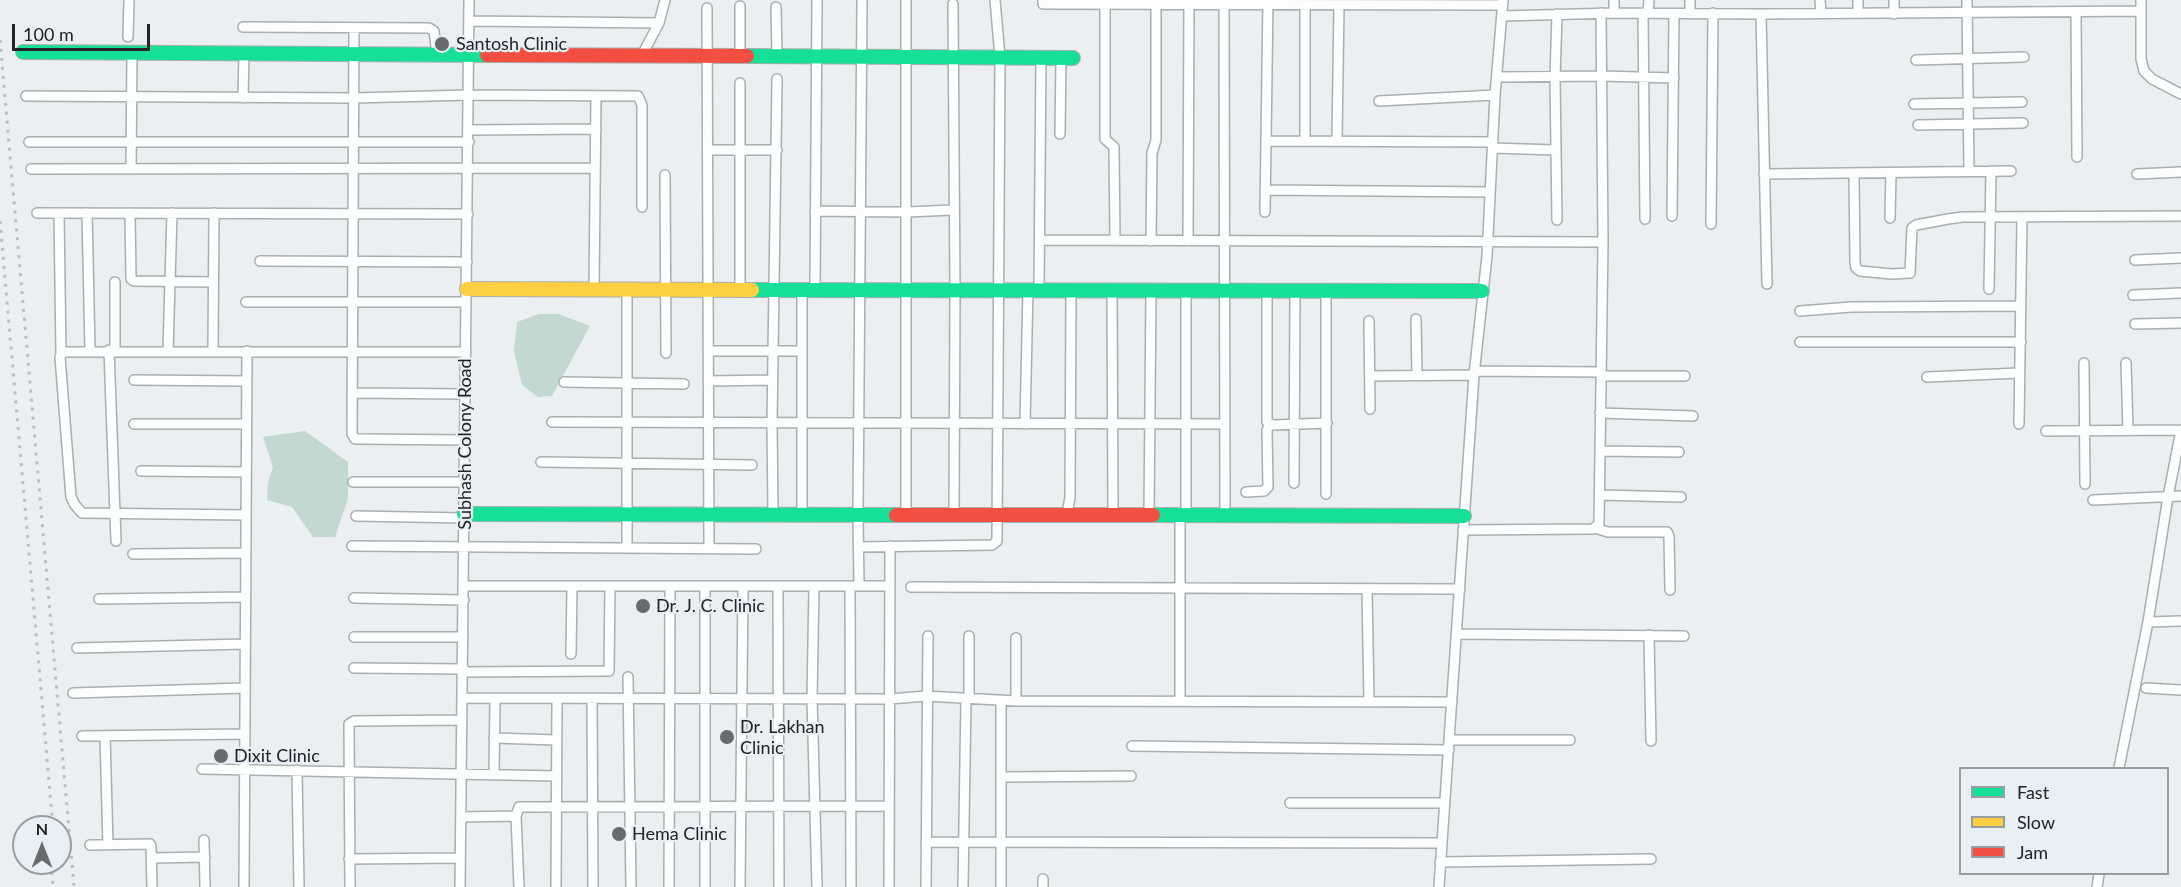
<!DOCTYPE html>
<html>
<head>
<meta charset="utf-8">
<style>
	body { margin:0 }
	#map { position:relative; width:2181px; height:887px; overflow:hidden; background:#ebeff2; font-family:Lato,sans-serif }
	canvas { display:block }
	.legend { position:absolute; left:1959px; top:767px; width:210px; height:108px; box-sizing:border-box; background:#e8eff5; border:2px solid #989da2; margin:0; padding:8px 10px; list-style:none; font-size:18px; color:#212325 }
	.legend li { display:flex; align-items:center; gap:12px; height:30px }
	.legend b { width:30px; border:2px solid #989da2 }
	.north { position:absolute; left:12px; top:815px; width:60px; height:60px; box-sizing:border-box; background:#e8eff5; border:2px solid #989da2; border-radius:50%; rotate:0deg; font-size:16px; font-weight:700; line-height:24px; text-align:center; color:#212325 }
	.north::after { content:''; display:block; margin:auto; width:21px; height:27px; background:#686a6d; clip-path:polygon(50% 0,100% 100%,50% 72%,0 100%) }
	.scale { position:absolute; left:12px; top:24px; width:138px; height:27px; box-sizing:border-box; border:3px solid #212325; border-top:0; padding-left:8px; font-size:18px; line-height:21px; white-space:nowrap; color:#212325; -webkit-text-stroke:4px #e8eff5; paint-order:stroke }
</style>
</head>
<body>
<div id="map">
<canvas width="2181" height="887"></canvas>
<ul class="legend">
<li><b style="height:8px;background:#16e098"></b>Fast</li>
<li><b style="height:8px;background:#ffcf43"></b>Slow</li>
<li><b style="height:8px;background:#f24e42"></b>Jam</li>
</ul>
<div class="north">N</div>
<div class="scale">100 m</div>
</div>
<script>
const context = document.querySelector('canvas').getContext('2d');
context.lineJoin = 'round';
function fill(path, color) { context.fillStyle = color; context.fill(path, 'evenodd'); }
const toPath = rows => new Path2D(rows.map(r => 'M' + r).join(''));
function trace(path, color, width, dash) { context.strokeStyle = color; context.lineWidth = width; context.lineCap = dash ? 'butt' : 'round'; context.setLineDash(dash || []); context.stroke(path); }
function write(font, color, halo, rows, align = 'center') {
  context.font = font + ' Lato,sans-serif'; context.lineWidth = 4.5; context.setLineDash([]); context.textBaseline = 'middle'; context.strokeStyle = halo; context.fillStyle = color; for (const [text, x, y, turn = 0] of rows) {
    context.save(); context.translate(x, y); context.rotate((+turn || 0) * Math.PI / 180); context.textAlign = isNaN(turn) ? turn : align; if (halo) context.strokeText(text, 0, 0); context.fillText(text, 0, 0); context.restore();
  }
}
fill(toPath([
	[539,314,558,314,590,326,552,396,538,397,522,385,514,351,517,322],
	[305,431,348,462,348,499,335,537,313,537,292,507,267,500,268,482,273,467,263,437]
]), '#c3d8d0');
const street = toPath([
	[1043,0,1043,4,1502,5],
	[1224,0,1225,516],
	[1690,0,1690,14],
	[1820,0,1821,13],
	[1858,0,1858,13],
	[1894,0,1894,14],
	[1967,0,1969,171],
	[2141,0,2141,59,2144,71,2152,79,2181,94],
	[953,4,955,290,954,515],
	[1105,4,1105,139,1114,147,1115,240],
	[1305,5,1305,141],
	[740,6,740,56],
	[776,7,777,56],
	[707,8,709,549],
	[1614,13,1614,0],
	[1643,13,1645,219],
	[1648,13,1649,0],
	[2076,13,2077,157],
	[1761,14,1767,284],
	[1502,16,1614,13,1761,14,2141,11],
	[470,21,659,23],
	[243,27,429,28,434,31,437,54],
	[354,29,352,434,355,439,358,439,465,440],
	[128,37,129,0],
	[642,55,659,23,665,0],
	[1916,60,2024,57],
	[1497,77,1602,76,1674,78],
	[740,83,740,290],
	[26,96,354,98,469,95,638,96,642,105,642,207],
	[243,98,244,53],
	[1379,101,1495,95],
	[1914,104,2022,102],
	[1918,125,2023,123],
	[469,130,596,129],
	[1060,134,1061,58],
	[1266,141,1493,142],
	[1337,141,1339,5],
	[29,142,469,142],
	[1493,148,1555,150],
	[708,150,777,150],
	[31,169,595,168],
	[131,169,132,53],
	[1764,174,2011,171],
	[1854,174,1855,262,1856,268,1860,271,1892,274,1910,273,1912,228,1916,225,1948,219,1963,217,2181,216],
	[2137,174,2181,172],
	[665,175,666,353],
	[1265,190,1490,192],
	[815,211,907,212,953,210],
	[1265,212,1268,0],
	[37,213,468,214],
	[59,213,61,355],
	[87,213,90,350],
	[130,213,131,279,134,281,213,282],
	[1672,216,1674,14],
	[1890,218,1891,174],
	[1557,220,1555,78,1557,14],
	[1711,224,1713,13],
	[1040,240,1603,242],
	[1151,241,1152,153,1156,140,1156,0],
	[1188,241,1189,0],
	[2135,260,2181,258],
	[260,261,467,262],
	[115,282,115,350],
	[1989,289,1991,171],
	[594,290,596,96],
	[627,290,627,548],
	[802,290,802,514],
	[815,290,817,0],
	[1039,290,1041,57],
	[1112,290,1113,515],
	[1267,291,1267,422,1273,425,1327,423],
	[2133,295,2181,293],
	[246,302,466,302],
	[1800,311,1851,307,2021,306],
	[1416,319,1417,375],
	[1369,321,1370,409],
	[2135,324,2181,323],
	[1800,342,2021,342],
	[109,350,116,541],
	[168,351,172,213],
	[213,351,214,213],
	[708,351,802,351],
	[2084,363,2085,484],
	[2126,363,2128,430],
	[1474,371,1601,372],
	[1371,376,1474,375],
	[1601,376,1685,376],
	[1927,377,2019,373],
	[134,380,247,381],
	[708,381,772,380],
	[564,382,684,384],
	[353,393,465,394],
	[1600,413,1693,416],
	[552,422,1223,424],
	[134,424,246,424],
	[1025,424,1028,290],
	[2019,424,2022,217],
	[2046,431,2181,430],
	[1600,451,1679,452],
	[541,462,752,465],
	[141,471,246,472],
	[353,482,465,482],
	[1294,483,1295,291],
	[1246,492,1264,491,1268,487,1267,431,1269,424],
	[1326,494,1326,291],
	[1600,495,1681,497],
	[2093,500,2181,496],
	[773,514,772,423,777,79],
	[246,515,82,513,75,505,71,497,60,357,62,352,466,352],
	[906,515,906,0],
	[1067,515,1070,497,1071,290],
	[1149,515,1151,290],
	[356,516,465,518],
	[1180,516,1180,701],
	[1186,516,1186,290],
	[1595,528,1608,532,1667,532,1669,536,1670,590],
	[1463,530,1593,529,1599,524,1603,242,1601,13],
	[352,546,756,549],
	[859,547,992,545,997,541,1000,57,995,0],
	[133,554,245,553],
	[464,586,890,586],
	[850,586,851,887],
	[859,586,858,515,862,0],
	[778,587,779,887],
	[814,587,812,698,817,887],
	[911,587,1460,589],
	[1367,589,1369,702],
	[354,598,464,600],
	[99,599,245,597],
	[2148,622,2181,621],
	[1457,634,1684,636],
	[1649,635,1651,741],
	[969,636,969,698],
	[354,637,463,637],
	[77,648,245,644],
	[571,654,572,587],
	[354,668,464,669],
	[464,672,609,671,610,587],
	[628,677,631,887],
	[2146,688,2181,690],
	[73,693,245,688],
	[462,698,890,699,926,696,1016,701,1452,702],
	[592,700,593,887],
	[1001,701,1001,887],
	[1016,701,1016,638],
	[82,736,245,734],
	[105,736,108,845],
	[494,738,556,740],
	[1450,740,1570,740],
	[1132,746,1449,750],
	[2119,768,2148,622,2168,497,2181,430],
	[202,769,557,776],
	[297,770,299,887],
	[494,774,495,700],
	[1001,777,1131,776],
	[1290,803,1444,803],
	[461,817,516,816],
	[204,840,205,887],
	[926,842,1441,843],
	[90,845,150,844,151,846,152,887],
	[152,858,205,857],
	[349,859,460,858],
	[1440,862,1651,859],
	[1043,879,1043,887],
	[244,887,247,351],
	[350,887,349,724,354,721,461,720],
	[460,887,469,0],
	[519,887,516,816,519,807,889,806],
	[556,887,557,700],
	[669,887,670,587],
	[705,887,705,587],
	[740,887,743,587],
	[889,887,890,546],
	[926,887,928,636],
	[963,887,966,698],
	[1439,887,1474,375,1487,256,1495,95,1503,0],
	[2097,887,2099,874]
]);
const fast = toPath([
	[23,52,487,55],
	[747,56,1073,58],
	[752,290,1482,291],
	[464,514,896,515],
	[1153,515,1464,516]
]);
const slow = toPath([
	[467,289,752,290]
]);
const jam = toPath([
	[487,55,747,56],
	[896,515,1153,515]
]);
trace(street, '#abaeaf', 12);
trace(fast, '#abaeaf', 16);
trace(slow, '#abaeaf', 16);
trace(jam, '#abaeaf', 16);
trace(street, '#fcfdfd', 9);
trace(fast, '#16e098', 14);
trace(slow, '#ffcf43', 14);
trace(jam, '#f24e42', 14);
trace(toPath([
	[0,40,74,887],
	[0,221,53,827],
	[51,863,53,887]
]), '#bebfbf', 3, [3, 6]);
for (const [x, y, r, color] of [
	[442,44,8,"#686a6d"],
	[643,606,8,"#686a6d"],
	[727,737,8,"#686a6d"],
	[221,756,8,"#686a6d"],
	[619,834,8,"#686a6d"]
]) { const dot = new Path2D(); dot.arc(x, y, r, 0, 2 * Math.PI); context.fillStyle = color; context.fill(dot); trace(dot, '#e8eff5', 2); }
write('18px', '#212325', '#e8eff5', [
	["Santosh Clinic",456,44],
	["Dr. J. C. Clinic",656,606],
	["Dr. Lakhan",740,727],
	["Clinic",740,748],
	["Dixit Clinic",234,756],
	["Hema Clinic",632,834]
], 'left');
write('18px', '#212325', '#e8eff5', [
	["Subhash Colony Road",465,444,-90]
]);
</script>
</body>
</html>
